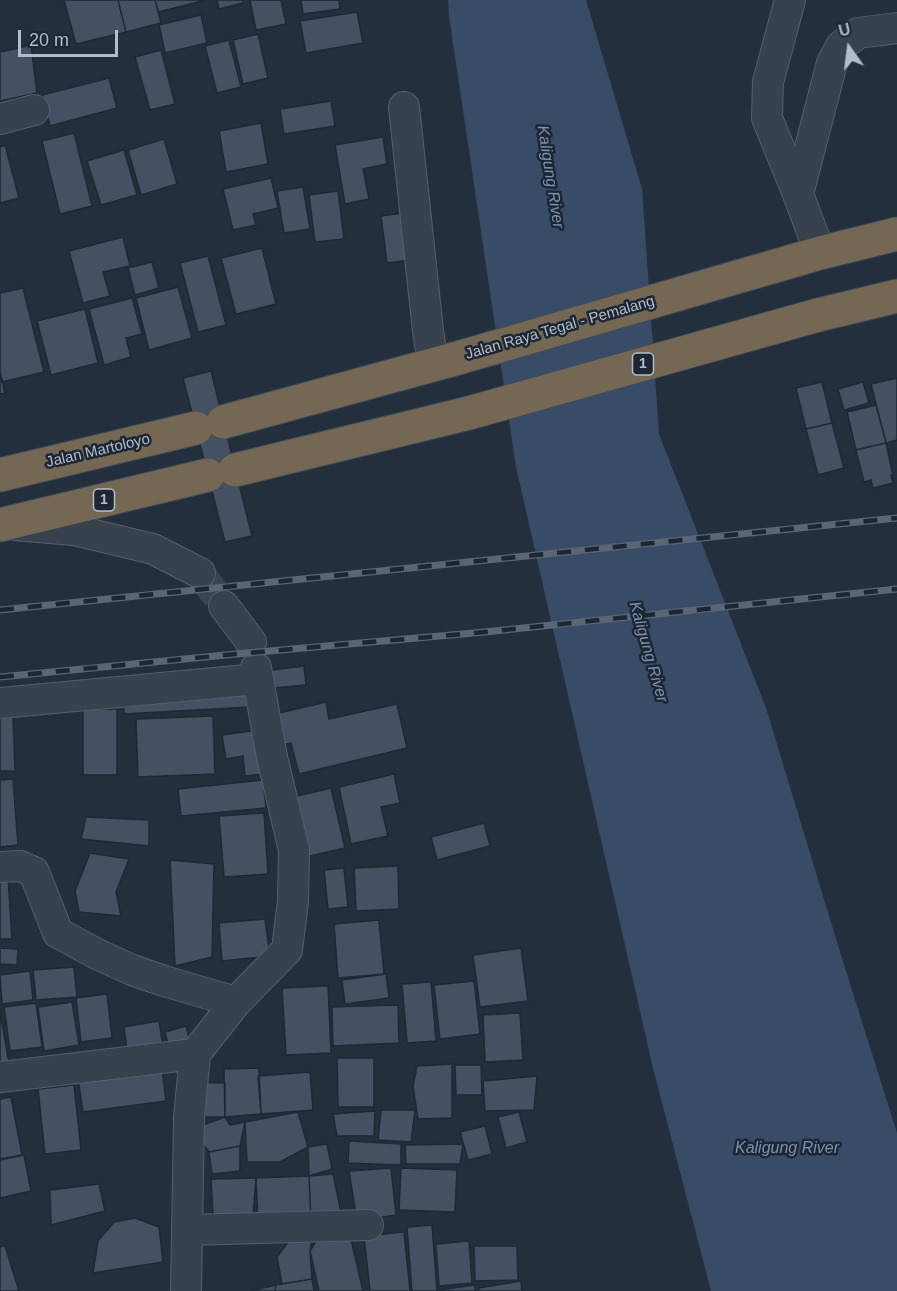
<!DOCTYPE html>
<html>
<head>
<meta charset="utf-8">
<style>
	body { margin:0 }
	#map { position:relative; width:897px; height:1291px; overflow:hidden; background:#242f3e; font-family:Helvetica,sans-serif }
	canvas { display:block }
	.north { position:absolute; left:819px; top:18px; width:60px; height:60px; -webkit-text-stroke:4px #1d2633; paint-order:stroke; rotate:346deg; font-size:16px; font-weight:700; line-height:24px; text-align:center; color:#b4bcc9 }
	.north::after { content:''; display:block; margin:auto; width:21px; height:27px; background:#b4bcc9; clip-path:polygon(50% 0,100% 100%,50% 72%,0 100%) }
	.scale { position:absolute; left:18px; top:30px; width:100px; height:27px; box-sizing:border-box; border:3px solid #b4bcc9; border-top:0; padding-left:8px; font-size:18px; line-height:21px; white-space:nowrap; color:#b4bcc9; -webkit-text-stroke:4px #1d2633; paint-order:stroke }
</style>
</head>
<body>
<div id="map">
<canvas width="897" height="1291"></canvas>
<div class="north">U</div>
<div class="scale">20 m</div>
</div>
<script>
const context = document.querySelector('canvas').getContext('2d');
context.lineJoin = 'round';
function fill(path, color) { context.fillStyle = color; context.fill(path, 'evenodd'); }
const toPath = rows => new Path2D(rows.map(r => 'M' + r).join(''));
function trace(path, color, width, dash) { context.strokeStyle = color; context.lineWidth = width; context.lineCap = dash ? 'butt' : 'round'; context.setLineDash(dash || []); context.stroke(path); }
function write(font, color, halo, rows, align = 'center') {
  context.font = font + ' Helvetica,sans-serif'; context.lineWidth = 5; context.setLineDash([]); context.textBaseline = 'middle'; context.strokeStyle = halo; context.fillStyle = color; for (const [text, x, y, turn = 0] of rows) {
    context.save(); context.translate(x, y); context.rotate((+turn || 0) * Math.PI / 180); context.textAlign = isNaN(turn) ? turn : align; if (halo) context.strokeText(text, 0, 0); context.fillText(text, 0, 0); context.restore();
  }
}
fill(toPath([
	[448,0,586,0,642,189,659,434,766,708,840,952,897,1133,897,1291,711,1291,653,1068,516,467,449,16]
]), '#394c67');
const building = toPath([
	[64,0,118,0,126,32,76,44,64,0],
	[118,0,155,0,161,23,126,32,118,0],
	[155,0,207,0,158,12,155,0],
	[217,0,243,0,243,3,219,9,217,0],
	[250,0,281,0,286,24,256,30,250,0],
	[301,0,339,0,340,9,303,14,301,0],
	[357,12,363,43,306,53,300,21,357,12],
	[201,15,207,43,165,53,159,25,201,15],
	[258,34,268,78,243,84,233,40,258,34],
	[229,40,241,87,217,93,205,46,229,40],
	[31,45,37,93,0,101,0,52,31,45],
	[161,50,175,104,150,110,135,57,161,50],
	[109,78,117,108,50,126,42,95,109,78],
	[331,101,335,126,284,134,280,109,331,101],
	[261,123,268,164,226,172,219,131,261,123],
	[74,133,92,206,60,214,42,141,74,133],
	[383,137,387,164,363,169,369,199,345,204,335,145,383,137],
	[164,139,177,184,141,195,128,150,164,139],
	[5,145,19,198,0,203,0,147,5,145],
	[124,150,137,195,101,205,87,161,124,150],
	[271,178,278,208,253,214,256,225,233,230,223,189,271,178],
	[303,187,310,229,284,233,277,191,303,187],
	[338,191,344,239,315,242,309,195,338,191],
	[404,213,411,260,387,263,381,216,404,213],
	[123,237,130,266,103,272,110,296,83,303,69,251,123,237],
	[262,248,276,304,236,314,221,258,262,248],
	[208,256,226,325,198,332,180,263,208,256],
	[152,262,159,288,135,295,128,268,152,262],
	[178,287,192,338,149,350,136,298,178,287],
	[23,288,44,372,2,382,0,371,0,293,23,288],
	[132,298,142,334,126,338,131,357,104,365,89,309,132,298],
	[85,309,98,363,51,375,37,321,85,309],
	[0,371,5,393,0,394,0,371],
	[211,371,252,536,225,542,183,378,211,371],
	[897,378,897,440,886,443,871,384,897,378],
	[822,382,832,423,806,429,796,388,822,382],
	[863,382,869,403,844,410,838,389,863,382],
	[876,405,886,443,856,450,847,412,876,405],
	[832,423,844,468,818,475,806,429,832,423],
	[886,443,893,475,891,475,893,483,873,488,871,480,864,482,856,450,886,443],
	[304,666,306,685,273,688,272,670,304,666],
	[249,689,250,707,124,714,123,696,249,689],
	[326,702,329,719,397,704,407,748,299,774,291,743,282,745,275,714,326,702],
	[83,709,117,709,117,775,83,775,83,709],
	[213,716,215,774,138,777,136,719,213,716],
	[13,717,15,771,0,771,0,718,13,717],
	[258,730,264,774,245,776,243,756,226,759,222,735,258,730],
	[394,774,400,803,381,807,388,836,351,844,339,787,394,774],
	[13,779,18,845,0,847,0,780,13,779],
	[263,780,266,808,181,816,178,789,263,780],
	[331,788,345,848,306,857,293,797,331,788],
	[264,813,268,874,224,877,219,816,264,813],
	[86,817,149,820,149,846,81,839,86,817],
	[484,823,490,846,437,860,431,837,484,823],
	[90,853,129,859,116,892,121,916,79,912,75,891,90,853],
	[170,860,214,864,212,957,175,966,170,860],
	[398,866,399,909,356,911,354,868,398,866],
	[344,868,348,907,328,909,324,870,344,868],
	[8,877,12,939,0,939,0,878,8,877],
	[265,919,270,956,222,961,219,923,265,919],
	[379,920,384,974,338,978,334,924,379,920],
	[0,948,18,949,17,965,0,964,0,948],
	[521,948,528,1001,480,1007,473,955,521,948],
	[74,967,77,997,36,1000,33,970,74,967],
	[30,971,33,1000,2,1004,0,975,30,971],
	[386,974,389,998,345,1004,342,980,386,974],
	[474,981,480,1034,440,1039,434,985,474,981],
	[431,982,436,1041,407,1043,402,984,431,982],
	[328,986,331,1053,286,1055,282,988,328,986],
	[107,994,112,1038,81,1042,76,998,107,994],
	[72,1002,79,1045,44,1051,38,1007,72,1002],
	[36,1003,42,1047,10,1051,4,1007,36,1003],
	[398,1005,399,1043,333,1046,332,1007,398,1005],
	[0,1011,9,1063,0,1065,0,1011],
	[520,1013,523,1060,485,1062,483,1015,520,1013],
	[159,1021,164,1052,128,1058,124,1027,159,1021],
	[186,1026,191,1046,170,1052,165,1032,186,1026],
	[337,1058,374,1058,374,1107,338,1107,337,1058],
	[452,1064,452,1118,418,1119,413,1086,417,1066,452,1064],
	[455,1065,481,1065,482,1095,456,1095,455,1065],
	[162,1068,166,1101,83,1112,78,1079,162,1068],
	[259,1068,261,1114,225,1117,224,1069,259,1068],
	[310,1072,313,1110,261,1114,258,1076,310,1072],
	[537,1076,534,1110,485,1111,483,1081,537,1076],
	[194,1082,225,1083,225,1117,192,1117,194,1082],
	[74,1085,81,1150,45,1154,38,1089,74,1085],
	[11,1097,22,1155,0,1159,0,1099,11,1097],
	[381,1110,415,1110,411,1142,378,1140,381,1110],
	[375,1111,374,1136,337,1136,333,1114,375,1111],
	[298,1112,308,1147,280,1162,247,1162,245,1122,298,1112],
	[519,1112,527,1142,506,1148,498,1117,519,1112],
	[225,1117,230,1125,245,1122,240,1146,209,1152,192,1129,225,1117],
	[485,1126,492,1154,468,1160,460,1132,485,1126],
	[349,1141,401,1144,401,1165,348,1163,349,1141],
	[327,1144,332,1169,309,1176,308,1147,327,1144],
	[463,1144,460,1164,406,1164,405,1145,463,1144],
	[240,1146,240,1171,212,1174,209,1152,240,1146],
	[24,1155,31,1191,0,1198,0,1160,24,1155],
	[391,1168,396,1215,357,1221,349,1171,391,1168],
	[401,1168,457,1170,455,1212,399,1210,401,1168],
	[333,1174,342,1217,311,1221,309,1176,333,1174],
	[309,1176,311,1221,258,1223,256,1178,309,1176],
	[256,1178,253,1215,213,1215,211,1179,256,1178],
	[99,1184,105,1211,51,1225,50,1190,99,1184],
	[135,1218,159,1227,163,1262,93,1273,98,1241,114,1222,135,1218],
	[432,1225,437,1291,412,1291,407,1227,432,1225],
	[314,1231,310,1251,312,1279,282,1284,277,1257,292,1237,314,1231],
	[349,1231,363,1291,319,1291,310,1251,318,1238,349,1231],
	[404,1232,410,1291,370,1291,364,1236,404,1232],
	[469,1241,472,1283,439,1286,436,1244,469,1241],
	[5,1246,19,1291,0,1291,0,1247,5,1246],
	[474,1246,517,1246,518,1280,475,1281,474,1246],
	[312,1279,314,1291,275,1291,276,1285,312,1279],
	[521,1281,522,1291,479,1291,479,1288,521,1281],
	[276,1285,275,1291,251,1291,276,1285],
	[475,1285,475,1291,439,1291,439,1290,475,1285]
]);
fill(building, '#455162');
trace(building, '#1f2835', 1.5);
trace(toPath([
	[200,573,224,606]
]), '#3a4453', 30, [30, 15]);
const street = toPath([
	[790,0,768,82,767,118,798,194],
	[404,107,428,331,433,363],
	[0,119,34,110],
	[820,253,798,194,832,63,841,46,858,33,897,28],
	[15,525,74,530,153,549,200,573],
	[224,606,251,642],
	[0,703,258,679],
	[0,867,20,866,34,872,58,933,97,954,132,970,164,981,236,1002],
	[0,1077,195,1054],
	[187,1230,368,1225],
	[186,1291,189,1118,195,1054,236,1002,287,950,293,901,294,850,272,757,256,668]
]);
const highway = toPath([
	[223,422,458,358,820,253,897,234],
	[235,470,469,413,818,315,897,296],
	[0,475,196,428],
	[0,525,208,475]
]);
trace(street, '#565f6c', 32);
trace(highway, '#434c59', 35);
trace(street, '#38414e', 30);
trace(highway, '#746855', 33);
const rail = toPath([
	[0,610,897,518],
	[0,677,236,654,485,632,897,589]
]);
trace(rail, '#5a6575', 7);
trace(rail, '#1d2633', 4.5, [14]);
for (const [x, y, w] of [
	[643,364,21],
	[104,500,21]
]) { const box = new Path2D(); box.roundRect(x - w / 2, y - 11, w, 22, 4.5); context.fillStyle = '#1d2633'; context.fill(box); trace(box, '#b4bcc9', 1.5); }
write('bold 14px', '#b4bcc9', null, [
	["1",643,364],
	["1",104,500]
]);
write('15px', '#b4bcc9', '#1d2633', [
	["Jalan Raya Tegal - Pemalang",560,328,-16],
	["Jalan Martoloyo",98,451,-13]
]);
write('italic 16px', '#7c92b1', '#1d2633', [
	["Kaligung River",550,177,81],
	["Kaligung River",648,652,74],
	["Kaligung River",787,1149]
]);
</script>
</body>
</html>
